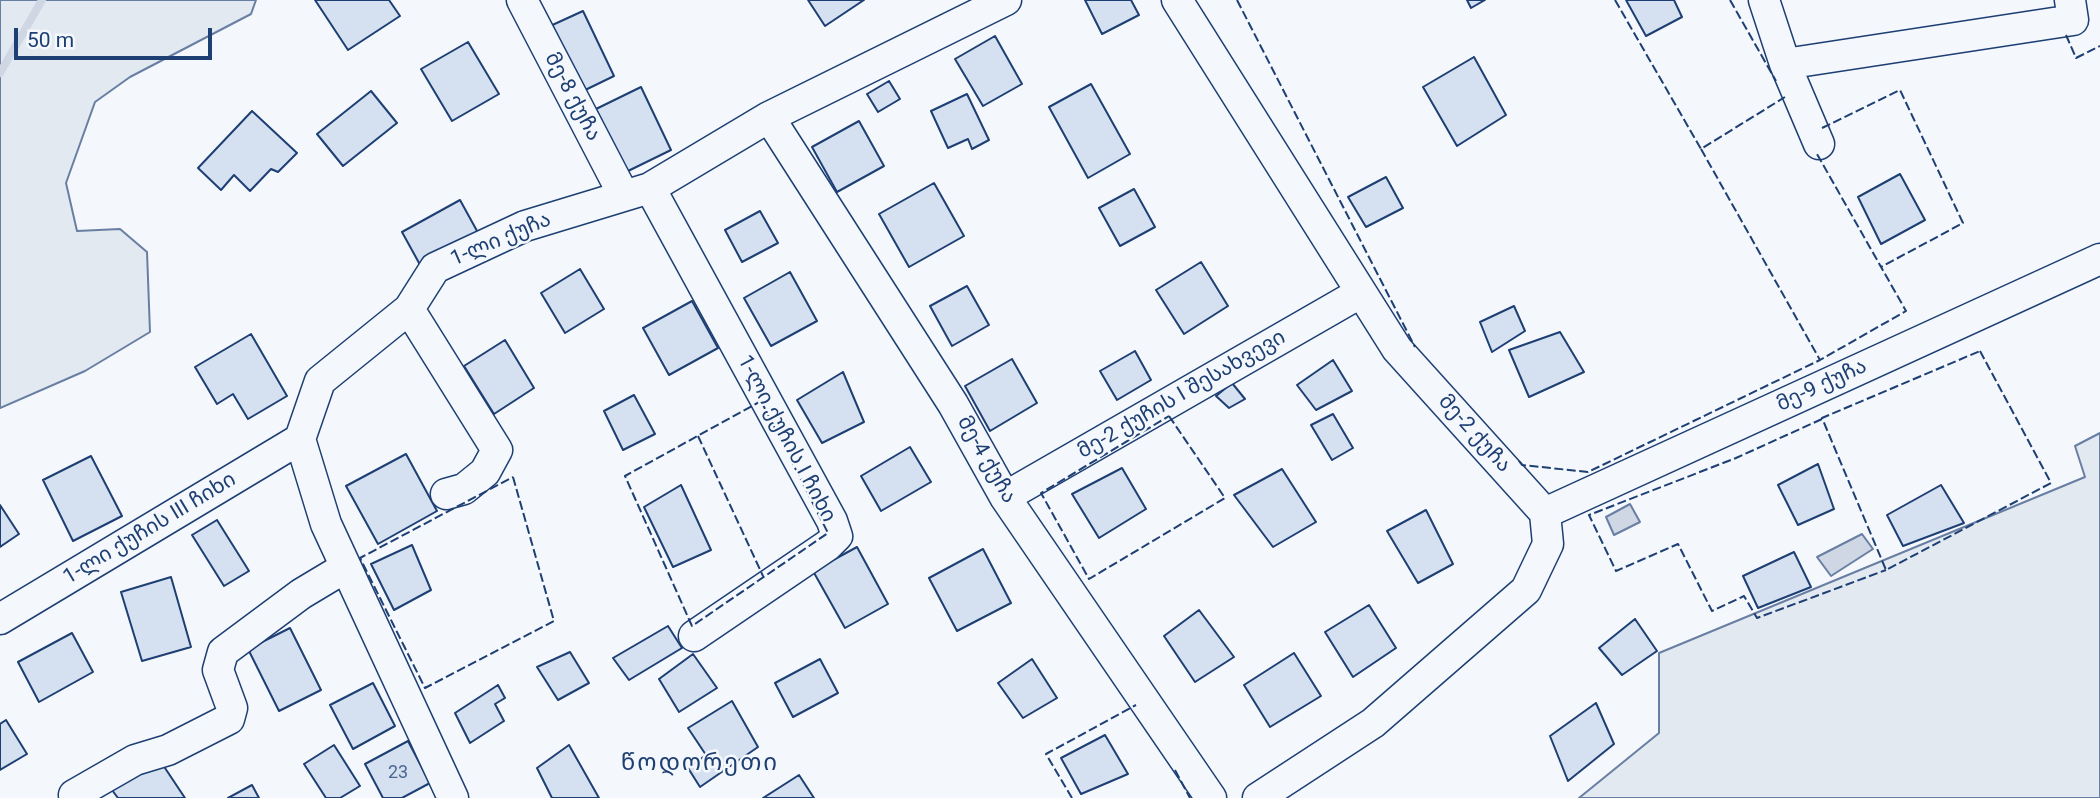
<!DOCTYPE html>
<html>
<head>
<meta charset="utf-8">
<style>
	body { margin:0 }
	#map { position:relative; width:2100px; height:798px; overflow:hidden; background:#f4f7fb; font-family:Roboto,sans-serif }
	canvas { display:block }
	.scale { position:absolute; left:14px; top:28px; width:198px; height:32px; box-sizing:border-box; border:4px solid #1d3f73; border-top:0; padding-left:9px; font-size:21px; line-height:24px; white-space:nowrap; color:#1d3f73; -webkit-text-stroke:5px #f4f7fb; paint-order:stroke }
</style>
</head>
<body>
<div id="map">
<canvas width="2100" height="798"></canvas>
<div class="scale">50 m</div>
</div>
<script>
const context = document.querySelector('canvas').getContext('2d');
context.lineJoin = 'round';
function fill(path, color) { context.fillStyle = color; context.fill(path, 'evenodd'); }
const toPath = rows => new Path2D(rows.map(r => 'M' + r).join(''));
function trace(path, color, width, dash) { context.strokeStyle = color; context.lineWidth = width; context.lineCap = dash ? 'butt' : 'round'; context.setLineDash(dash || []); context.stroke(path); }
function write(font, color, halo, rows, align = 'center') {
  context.font = font + ' Roboto,"Noto Sans Georgian",sans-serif'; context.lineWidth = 5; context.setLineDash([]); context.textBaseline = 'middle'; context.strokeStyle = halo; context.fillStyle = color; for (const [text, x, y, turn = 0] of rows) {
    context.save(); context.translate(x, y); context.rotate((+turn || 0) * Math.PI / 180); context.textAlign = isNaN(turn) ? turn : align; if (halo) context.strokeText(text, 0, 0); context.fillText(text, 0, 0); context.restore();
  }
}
const green = toPath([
	[0,0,256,0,251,14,130,77,95,102,66,183,77,231,120,229,147,252,150,332,85,371,0,408,0,0],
	[2100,433,2100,798,1579,798,1659,733,1659,653,2085,477,2075,446,2100,433]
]);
fill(green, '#e3e9f0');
trace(green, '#687fa3', 2);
const water = toPath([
	[1630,504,1640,522,1614,535,1606,517,1630,504],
	[1862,534,1873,549,1831,576,1817,557,1862,534]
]);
fill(water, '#cfd7e4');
trace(water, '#687fa3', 2);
trace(toPath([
	[0,73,42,0]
]), '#cfd7e4', 8);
const building = toPath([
	[315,0,389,0,400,16,348,50,315,0],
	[808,0,864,0,825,26,808,0],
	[1085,0,1131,0,1139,15,1102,34,1085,0],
	[1467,0,1485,0,1471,8,1467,0],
	[1626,0,1674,0,1682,17,1646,36,1626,0],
	[583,11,614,76,579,93,548,27,583,11],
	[995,36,1022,84,983,106,955,59,995,36],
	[468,42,499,94,452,121,421,69,468,42],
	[1474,57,1506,115,1457,146,1423,87,1474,57],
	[889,81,900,99,878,112,867,94,889,81],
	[1091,84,1130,154,1088,178,1049,107,1091,84],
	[641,87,671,150,626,172,596,109,641,87],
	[371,91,397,123,343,166,317,134,371,91],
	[967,94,989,140,972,149,968,139,948,148,931,111,967,94],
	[252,111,297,153,278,172,271,169,250,191,234,175,221,190,198,168,252,111],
	[859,121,884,166,837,192,812,147,859,121],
	[1900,174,1925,220,1881,244,1858,197,1900,174],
	[1386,177,1403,208,1366,227,1348,197,1386,177],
	[934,183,964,236,909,267,879,214,934,183],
	[1134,189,1155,227,1120,246,1099,208,1134,189],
	[460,200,482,240,424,272,402,232,460,200],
	[760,211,778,243,742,262,725,230,760,211],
	[1201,262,1228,306,1184,334,1156,290,1201,262],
	[580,269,604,309,565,333,541,293,580,269],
	[790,272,817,321,771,346,744,298,790,272],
	[967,286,989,325,952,346,930,306,967,286],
	[692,301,718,348,669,375,643,328,692,301],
	[1514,306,1525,331,1492,352,1480,322,1514,306],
	[1560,332,1584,372,1529,397,1509,350,1560,332],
	[251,334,287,396,248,419,233,394,217,404,195,367,251,334],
	[505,340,534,388,494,414,464,366,505,340],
	[1135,351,1151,380,1117,400,1100,371,1135,351],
	[1012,359,1037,403,990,431,965,386,1012,359],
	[1333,360,1352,391,1316,410,1297,385,1333,360],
	[843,372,864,422,822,443,797,400,843,372],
	[1232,383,1245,399,1229,408,1216,396,1232,383],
	[634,395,655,434,623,450,604,411,634,395],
	[1333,414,1353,448,1332,460,1311,425,1333,414],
	[910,447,931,482,881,511,861,476,910,447],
	[406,454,437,511,378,544,346,486,406,454],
	[91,456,122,516,73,541,43,480,91,456],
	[1818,464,1834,509,1798,525,1778,485,1818,464],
	[1122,468,1146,509,1099,538,1072,494,1122,468],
	[1282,469,1316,522,1273,547,1234,495,1282,469],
	[681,485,711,550,673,567,644,507,681,485],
	[1941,485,1964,523,1903,546,1887,515,1941,485],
	[0,505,19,534,0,547,0,505],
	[1426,510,1453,564,1418,583,1387,531,1426,510],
	[217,520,249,571,224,586,192,535,217,520],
	[412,545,431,590,394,610,371,564,412,545],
	[857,547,888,604,845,628,813,571,857,547],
	[983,549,1011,603,957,631,929,578,983,549],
	[1794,552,1811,587,1758,608,1743,576,1794,552],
	[171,577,191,647,142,661,121,592,171,577],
	[1369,605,1396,648,1353,677,1325,632,1369,605],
	[1199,610,1234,657,1195,682,1164,636,1199,610],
	[1635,619,1657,651,1622,675,1599,648,1635,619],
	[668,626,682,648,629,680,613,658,668,626],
	[290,628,321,690,279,711,248,649,290,628],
	[72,633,93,672,39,702,18,662,72,633],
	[570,652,589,683,558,700,537,667,570,652],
	[1294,653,1321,696,1270,727,1244,685,1294,653],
	[693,654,717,688,679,712,659,679,693,654],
	[820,659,838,693,793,717,775,683,820,659],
	[1032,659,1057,698,1023,718,998,683,1032,659],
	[373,683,395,726,353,749,330,705,373,683],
	[498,685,505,698,495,704,504,721,470,743,455,713,498,685],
	[732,701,758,747,700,787,688,768,706,755,688,728,732,701],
	[1596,703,1614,744,1568,781,1550,736,1596,703],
	[6,720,27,754,0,770,0,724,6,720],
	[1105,735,1128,774,1081,794,1061,758,1105,735],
	[408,741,430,783,402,798,383,798,365,764,408,741],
	[334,745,360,786,340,798,326,798,304,764,334,745],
	[569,745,599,798,552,798,537,768,569,745],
	[159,759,185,798,118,798,109,786,159,759],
	[799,775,814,798,763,798,799,775],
	[252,785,259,798,228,798,252,785]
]);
fill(building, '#d5e0f0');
trace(building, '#1d3f73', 2);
const minor = toPath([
	[522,0,623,194],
	[1177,0,1397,349,1545,513,1548,544,1526,590,1373,723,1258,798],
	[1764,0,1785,64,1819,144],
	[1785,64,2073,20,2070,0],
	[769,117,953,404,1005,497,1211,798],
	[650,188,832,521,837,536,828,545,694,636],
	[409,309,497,450,485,472,464,489,446,494],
	[1005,497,1360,293],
	[1545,513,2100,259],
	[0,619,300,439],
	[74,795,135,760,168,750,229,719,232,708,218,670,223,652,301,594,346,567],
	[453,798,326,524,300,439,320,381,409,309,435,268,525,226,650,188,769,117,1006,0]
]);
trace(minor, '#1d3f73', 33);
trace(minor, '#f4f7fb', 30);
trace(toPath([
	[1237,0,1415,347],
	[1615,0,1701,149,1785,97],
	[1730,0,1776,81],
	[2066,35,2076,58,2100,46],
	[1822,128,1900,90,1963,223,1881,267],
	[1701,149,1820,360,1906,311,1817,154],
	[1980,351,2051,483,1886,570,1822,418,1980,351],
	[761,401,828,533,692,626,625,476,761,401],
	[1169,416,1225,498,1089,579,1041,493,1169,416],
	[1822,419,1736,458,1589,515,1616,571,1678,544,1712,611,1744,596,1757,618,1886,570],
	[698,436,763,576],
	[1519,461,1522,465,1588,472,1820,360],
	[513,477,554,621,425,688,360,558,513,477],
	[1175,770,1190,798],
	[1072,798,1046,754,1136,705]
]), '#1d3f73', 2, [9, 3.5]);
write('18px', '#4b6792', null, [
	["23",398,773]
]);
write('21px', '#1d3f73', '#f4f7fb', [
	["მე-8 ქუჩა",572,97,62],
	["1-ლი ქუჩა",501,240,-23],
	["მე-9 ქუჩა",1822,386,-25],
	["მე-2 ქუჩის I შესახვევი",1182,395,-30],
	["მე-2 ქუჩა",1474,434,48],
	["1-ლი ქუჩის I ჩიხი",786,439,62],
	["მე-4 ქუჩა",986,460,60],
	["1-ლი ქუჩის III ჩიხი",150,529,-31]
]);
context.letterSpacing = '2px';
write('24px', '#1d3f73', '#f4f7fb', [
	["წოდორეთი",700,764]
]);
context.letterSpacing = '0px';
</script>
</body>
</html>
